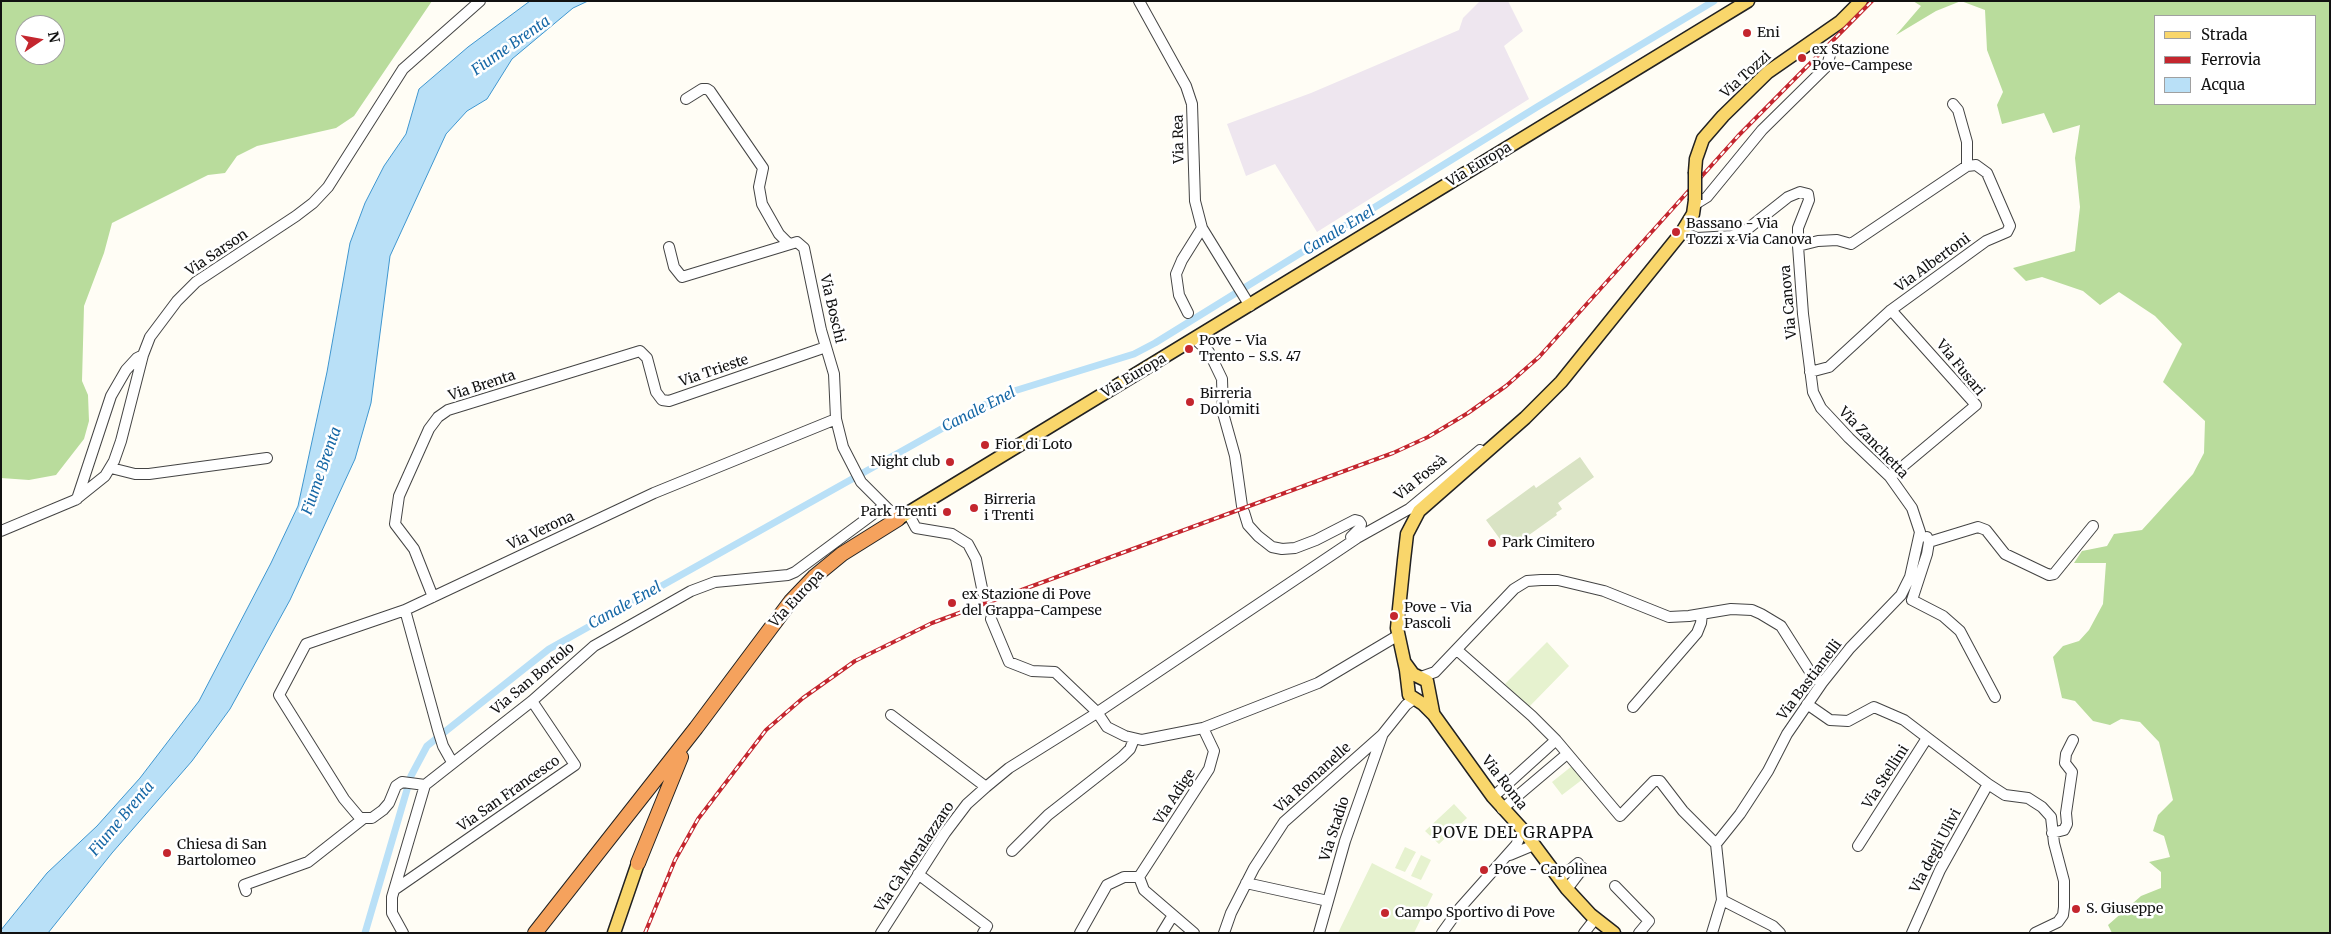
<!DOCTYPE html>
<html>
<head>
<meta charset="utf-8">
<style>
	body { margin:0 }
	#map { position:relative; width:2331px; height:934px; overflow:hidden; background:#fffdf5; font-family:Merriweather,serif }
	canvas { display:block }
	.frame { position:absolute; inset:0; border:2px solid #111; pointer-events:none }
	.legend { position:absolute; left:2154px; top:15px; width:162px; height:90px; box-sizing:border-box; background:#fff; border:1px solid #a0a0a0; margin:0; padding:6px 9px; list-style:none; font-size:15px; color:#111 }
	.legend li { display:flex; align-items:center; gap:10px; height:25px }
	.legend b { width:25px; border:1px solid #a0a0a0 }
	.north { position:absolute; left:15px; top:15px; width:50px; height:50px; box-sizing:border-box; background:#fff; border:1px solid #a0a0a0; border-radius:50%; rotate:78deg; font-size:14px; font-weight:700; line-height:20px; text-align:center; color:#111 }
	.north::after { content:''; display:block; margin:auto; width:18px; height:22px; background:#c4262e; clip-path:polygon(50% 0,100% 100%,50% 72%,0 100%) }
</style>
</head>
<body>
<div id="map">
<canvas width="2331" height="934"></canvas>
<div class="frame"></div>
<ul class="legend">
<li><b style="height:6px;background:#f9d66b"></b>Strada</li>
<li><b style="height:6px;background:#c4262e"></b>Ferrovia</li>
<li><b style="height:14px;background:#b9e0f7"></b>Acqua</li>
</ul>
<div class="north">N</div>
</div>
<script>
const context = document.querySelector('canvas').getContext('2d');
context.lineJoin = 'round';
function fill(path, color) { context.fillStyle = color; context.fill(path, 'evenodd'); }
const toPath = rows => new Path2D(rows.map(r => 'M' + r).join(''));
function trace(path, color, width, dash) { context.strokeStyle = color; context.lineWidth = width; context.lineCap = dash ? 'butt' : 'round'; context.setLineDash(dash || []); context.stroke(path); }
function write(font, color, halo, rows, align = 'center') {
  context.font = font + ' Merriweather,serif'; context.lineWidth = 5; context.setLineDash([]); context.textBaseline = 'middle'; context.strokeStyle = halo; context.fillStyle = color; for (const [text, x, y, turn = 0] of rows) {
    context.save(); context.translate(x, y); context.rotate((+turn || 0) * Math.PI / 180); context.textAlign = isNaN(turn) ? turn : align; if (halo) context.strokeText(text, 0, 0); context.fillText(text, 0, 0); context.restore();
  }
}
fill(toPath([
	[1480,1,1508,1,1523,31,1504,46,1529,99,1317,232,1275,164,1246,176,1227,124,1311,93,1459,30,1463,18]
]), '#eee6ef');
fill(toPath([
	[1,1,432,1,354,116,336,128,257,146,237,156,225,173,208,175,112,223,104,253,84,306,82,381,88,395,89,421,84,439,56,475,29,480,1,478],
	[25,25,55,25,55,55,25,55],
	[1913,1,2330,1,2330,933,2112,933,2108,925,2141,896,2161,888,2161,872,2149,862,2170,857,2164,836,2153,831,2158,815,2173,800,2159,742,2140,722,2121,719,2110,725,2093,721,2075,701,2062,698,2053,657,2063,646,2079,641,2089,630,2103,604,2106,563,2074,563,2082,551,2107,546,2114,534,2142,530,2193,474,2204,453,2205,421,2163,382,2182,344,2155,316,2119,292,2100,305,2083,291,2042,277,2026,281,2013,268,2075,251,2080,207,2075,158,2080,125,2053,133,2044,113,2002,124,1997,105,2003,92,1987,50,1985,10,1961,1,1936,11,1896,35,1921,6],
	[2155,16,2315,16,2315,104,2155,104]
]), '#b9dc9c');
fill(toPath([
	[1580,457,1594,477,1558,503,1562,509,1556,513,1557,515,1508,550,1486,520,1534,485,1536,488]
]), '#d9e3c4');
fill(toPath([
	[1547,642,1569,666,1529,707,1505,684],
	[1572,766,1583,779,1562,795,1552,782],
	[1454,804,1467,818,1439,844,1425,831],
	[1405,847,1416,852,1405,872,1395,868],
	[1421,855,1431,860,1421,880,1411,876],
	[1372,863,1433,894,1414,933,1338,933]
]), '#e6f2cf');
const water = toPath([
	[530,1,588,1,573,8,512,59,487,99,467,111,446,134,390,256,371,403,355,459,290,600,230,709,192,761,112,853,48,933,1,933,1,930,47,873,97,826,140,778,199,701,271,563,298,506,327,372,350,243,365,203,384,166,406,134,419,89,468,47,530,1]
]);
fill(water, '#b9e0f7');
trace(water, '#3f96cf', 1);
trace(toPath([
	[365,933,411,776,427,746,549,649,984,405,1014,391,1134,354,1155,343,1537,107,1714,1]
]), '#b9e0f7', 7);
trace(toPath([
	[983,593,991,619]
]), '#dbdad3', 10, [10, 5]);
const minor = toPath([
	[1139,1,1186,86,1192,104,1195,201,1202,228,1250,306],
	[686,99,702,89,707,89,710,91,763,168,759,187,762,204,779,234,789,244],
	[1953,104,1958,110,1967,142,1967,166],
	[1694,205,1707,197,1762,130,1827,66,1831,51],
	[1682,232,1697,238,1732,236,1745,231,1788,197,1800,192,1808,194,1809,200,1798,228,1798,246,1803,314,1813,392,1821,408,1849,438,1890,477,1912,508,1920,532,1910,577,1901,595,1850,648,1822,683,1787,734,1768,771,1740,814,1716,844],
	[1798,246,1818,241,1837,240,1851,244,1967,166,1976,165,1987,173,2010,226,2007,232,1986,241,1891,310,1829,367,1810,372],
	[669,247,674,267,682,277,797,242,804,248,821,330,834,374,836,419,843,447,861,482,898,519],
	[1188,313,1179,295,1176,274,1182,260,1202,228],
	[1195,339,1209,352,1222,379,1223,413,1235,456,1242,506],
	[111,468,135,474,149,474,267,458],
	[1890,477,1976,405,1891,310],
	[77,499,111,396,126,370,137,358,143,355],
	[1244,512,1248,525,1258,536,1272,547,1282,549,1295,548,1316,540,1355,520,1359,521,1361,524,1360,528,1351,537],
	[908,513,916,528,952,534,968,544,976,559,983,593],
	[1,531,75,500,105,476,114,461,121,441,143,355,150,337,177,301,196,282,296,216,313,203,328,187,403,69,480,1],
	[1927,537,1929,542,1927,554,1912,600,1943,616,1960,631,1995,697],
	[1929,542,1978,527,1986,530,2005,554,2049,575,2054,574,2093,526],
	[433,597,414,549,395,524,399,496,429,429,438,417,448,410,640,351,647,358,656,392,662,400,669,401,826,347],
	[405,610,306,644,279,695,344,799,360,818,372,818,383,810,389,803,396,786,402,782,425,785],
	[991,619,1009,662,1032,671,1055,672,1097,712,1107,727,1125,736,1142,740,1203,728,1318,683,1397,636],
	[1457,650,1532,716,1556,740,1620,816,1654,781,1660,781,1683,811,1716,844,1722,900,1712,933],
	[1421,677,1435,672,1514,589,1527,581,1541,580,1558,580,1604,591,1669,617,1689,616,1731,609,1752,610,1761,614,1781,626,1814,678,1822,683],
	[1807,704,1830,720,1848,721,1874,707,1904,720,1988,784,2005,795,2028,798,2042,807,2051,817,2054,843,2064,881,2064,907,2063,915,2058,922,2035,933],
	[1633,707,1697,633,1701,623,1702,614],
	[891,715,986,787],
	[452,762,443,746,438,730,405,610,654,493,836,419],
	[1493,797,1556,740],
	[1502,809,1567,754],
	[2052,833,2064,830,2067,824,2066,813,2072,772,2065,763,2066,754,2073,740],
	[1858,846,1927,738],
	[1012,851,1048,815,1122,757,1130,749,1134,739],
	[1510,855,1534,845],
	[918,874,987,926,983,933],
	[1559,879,1578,863],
	[1246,883,1328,901],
	[1615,886,1649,921,1639,933],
	[1567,889,1583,868],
	[394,890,575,765,532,701],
	[246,891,244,885,308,862,364,818],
	[1722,900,1773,926,1780,933],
	[403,933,392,913,392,897,425,785,532,701,594,646,691,591,715,582,788,575,795,572,884,506],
	[881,933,945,833,967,804,986,787,1009,768,1092,716,1357,538,1409,509,1480,450],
	[1080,933,1107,885,1124,877,1139,877],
	[1162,933,1173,915],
	[1194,933,1144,890,1139,877,1209,769,1214,751,1203,728],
	[1224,933,1231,913,1254,868,1284,822,1382,735,1406,705,1414,699],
	[1319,933,1345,841,1382,736],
	[1442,933,1460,908,1516,845,1523,830],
	[1584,933,1595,919],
	[1912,933,1940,870,1988,784]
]);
const major = toPath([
	[1695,172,1696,159,1703,139,1723,116,1768,72,1840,22,1861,1],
	[898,519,1748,1],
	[1405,663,1413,674,1427,681,1433,712],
	[614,933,638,863],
	[1614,933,1591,915,1567,889,1523,830,1493,797,1434,715,1423,704,1409,695,1406,670,1397,628,1404,560,1407,534,1419,511,1525,418,1561,382,1682,232,1693,214,1695,200]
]);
const highway = toPath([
	[638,863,681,757],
	[535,933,696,728,791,601,814,577,842,554,898,519]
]);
trace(minor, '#444', 12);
trace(major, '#222', 15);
trace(highway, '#222', 16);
trace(minor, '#fff', 10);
trace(major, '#f9d66b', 12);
trace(highway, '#f5a25d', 14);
const rail = toPath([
	[645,933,675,860,698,819,766,730,803,698,855,661,932,623,1393,453,1428,437,1468,413,1506,386,1539,357,1738,136,1872,1]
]);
trace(rail, '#c4262e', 4);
trace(rail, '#fff', 2, [5.5]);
const majorBridge = toPath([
	[1695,172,1695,200]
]);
trace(majorBridge, '#222', 15, []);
trace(majorBridge, '#f9d66b', 12);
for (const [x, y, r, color] of [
	[1747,33,5,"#c4262e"],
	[1802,58,5,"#c4262e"],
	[1676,232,5,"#c4262e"],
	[1189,349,5,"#c4262e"],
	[1190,402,5,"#c4262e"],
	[985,445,5,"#c4262e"],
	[950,462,5,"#c4262e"],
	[974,508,5,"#c4262e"],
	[947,512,5,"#c4262e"],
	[1492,543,5,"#c4262e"],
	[952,603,5,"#c4262e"],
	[1394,616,5,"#c4262e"],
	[167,853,5,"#c4262e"],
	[1484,870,5,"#c4262e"],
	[2076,909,5,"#c4262e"],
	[1385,913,5,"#c4262e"]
]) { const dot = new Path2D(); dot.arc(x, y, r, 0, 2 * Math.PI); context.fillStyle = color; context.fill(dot); trace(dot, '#fff', 2); }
write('14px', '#111', '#fff', [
	["Eni",1757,33],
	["ex Stazione",1812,50],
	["Pove-Campese",1812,66],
	["Bassano - Via",1686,224],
	["Tozzi x Via Canova",1686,240],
	["Pove - Via",1199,341],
	["Trento - S.S. 47",1199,357],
	["Birreria",1200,394],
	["Dolomiti",1200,410],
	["Fior di Loto",995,445],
	["Night club",940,462,"right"],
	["Birreria",984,500],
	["i Trenti",984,516],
	["Park Trenti",937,512,"right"],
	["Park Cimitero",1502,543],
	["ex Stazione di Pove",962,595],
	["del Grappa-Campese",962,611],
	["Pove - Via",1404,608],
	["Pascoli",1404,624],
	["Chiesa di San",177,845],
	["Bartolomeo",177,861],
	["Pove - Capolinea",1494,870],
	["S. Giuseppe",2086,909],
	["Campo Sportivo di Pove",1395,913]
], 'left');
write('14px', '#111', '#fff', [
	["Via Tozzi",1746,75,-42],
	["Via Rea",1179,139,-91],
	["Via Europa",1479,165,-31],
	["Via Sarson",217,253,-34],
	["Via Albertoni",1933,263,-36],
	["Via Canova",1789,302,-95],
	["Via Boschi",832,309,77],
	["Via Fusari",1960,368,51],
	["Via Trieste",714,371,-19],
	["Via Europa",1134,376,-31],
	["Via Brenta",482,386,-18],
	["Via Zanchetta",1873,443,46],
	["Via Fossà",1421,478,-39],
	["Via Verona",541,531,-25],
	["Via Europa",797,599,-47],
	["Via San Bortolo",533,679,-40],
	["Via Bastianelli",1810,680,-53],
	["Via Stellini",1886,777,-57],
	["Via Romanelle",1313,778,-42],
	["Via Roma",1504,783,52],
	["Via San Francesco",509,794,-35],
	["Via Adige",1175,797,-57],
	["Via Stadio",1335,829,-72],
	["Via degli Ulivi",1936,851,-62],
	["Via Cà Moralazzaro",915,857,-56]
]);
write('italic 15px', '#1768a6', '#fff', [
	["Fiume Brenta",511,46,-35],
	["Canale Enel",1339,231,-31],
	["Canale Enel",979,410,-27],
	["Fiume Brenta",322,471,-71],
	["Canale Enel",625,606,-29],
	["Fiume Brenta",122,819,-50]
]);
context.letterSpacing = '1px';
write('16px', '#111', '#fff', [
	["POVE DEL GRAPPA",1513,833]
]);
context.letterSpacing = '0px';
</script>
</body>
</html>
